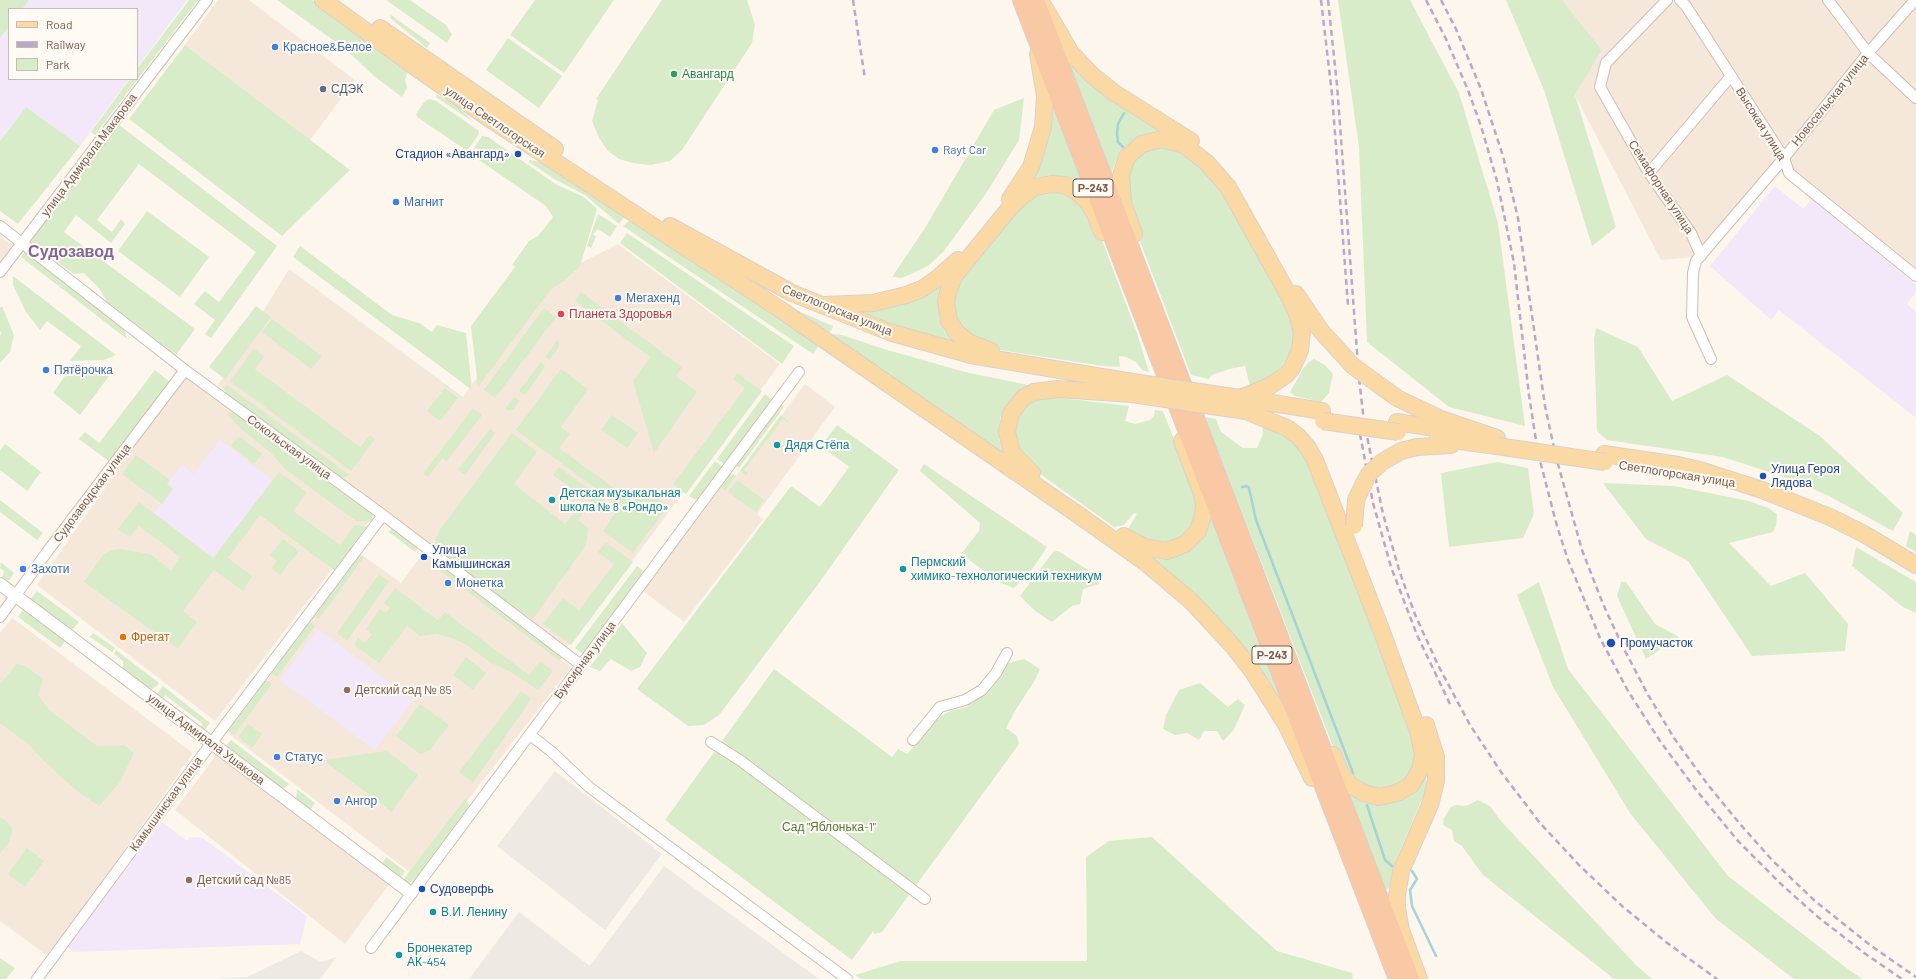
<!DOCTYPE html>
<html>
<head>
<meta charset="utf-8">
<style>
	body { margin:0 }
	#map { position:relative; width:1916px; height:979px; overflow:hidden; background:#fdf6ec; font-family:Barlow,sans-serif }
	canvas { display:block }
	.legend { position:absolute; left:8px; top:8px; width:130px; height:72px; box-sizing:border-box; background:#fffaf3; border:1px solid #cabbb1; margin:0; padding:5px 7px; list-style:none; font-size:12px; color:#7a5c4d }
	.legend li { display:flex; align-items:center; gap:8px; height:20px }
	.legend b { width:20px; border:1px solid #cabbb1 }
</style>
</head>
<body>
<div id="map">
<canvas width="1916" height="979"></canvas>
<ul class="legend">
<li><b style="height:5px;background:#fbd9a5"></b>Road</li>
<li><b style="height:5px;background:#b9a8c9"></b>Railway</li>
<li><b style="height:11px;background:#d8ecc9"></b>Park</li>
</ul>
</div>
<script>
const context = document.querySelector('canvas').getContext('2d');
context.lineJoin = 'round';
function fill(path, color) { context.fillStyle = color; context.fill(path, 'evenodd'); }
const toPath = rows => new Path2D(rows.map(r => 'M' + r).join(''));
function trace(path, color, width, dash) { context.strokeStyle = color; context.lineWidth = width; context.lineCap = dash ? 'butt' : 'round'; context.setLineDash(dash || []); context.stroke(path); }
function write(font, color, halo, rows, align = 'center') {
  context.font = font + ' Barlow,sans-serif'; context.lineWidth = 4; context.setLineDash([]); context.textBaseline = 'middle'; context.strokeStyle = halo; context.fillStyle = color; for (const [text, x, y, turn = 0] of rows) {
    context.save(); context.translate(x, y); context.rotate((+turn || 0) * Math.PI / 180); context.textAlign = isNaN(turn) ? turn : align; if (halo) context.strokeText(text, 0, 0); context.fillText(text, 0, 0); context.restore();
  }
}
fill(toPath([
	[218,0,249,0,355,80,310,140,185,45],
	[1562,0,1916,0,1916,268,1786,163,1705,256,1661,260,1575,95,1602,50],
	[0,236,14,246,0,264],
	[618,244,780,364,567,648,218,385,289,269,463,397,547,280],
	[187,376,374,515,215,721,37,585,131,451],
	[805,384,835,407,757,514,763,519,684,622,643,591,720,487,725,491],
	[358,552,401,583,423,553,571,667,411,873,229,734],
	[12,618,193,753,49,957,0,921,0,633],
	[217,754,390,883,345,944,175,810]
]), '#f5e8da');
fill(toPath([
	[555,771,662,854,605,930,497,846],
	[664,866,819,979,469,979,519,912,590,966],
	[301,951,321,962,337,957,320,979,214,979,247,977]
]), '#efe9e4');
fill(toPath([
	[0,0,187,0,137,68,137,9,9,9,9,79,129,79,80,146,26,107,0,141],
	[1775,186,1803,209,1812,199,1916,285,1916,292,1907,304,1916,312,1916,418,1779,310,1771,320,1710,266],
	[220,440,273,481,213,558,154,513,173,489,167,484,182,465,194,474],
	[318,629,413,700,375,750,280,680],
	[162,822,187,841,190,837,203,838,307,916,300,944,73,952,67,947]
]), '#f3e8fa');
fill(toPath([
	[0,0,29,0,22,9,9,9,9,26,0,38],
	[189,0,198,0,95,135,91,132,130,79,137,79,137,69],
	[277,0,312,0,408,71,405,80,407,88,402,97,374,76,344,48],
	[386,0,410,0,446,25,452,34,447,43],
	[535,0,614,0,564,73,510,35],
	[662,0,747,0,755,25,752,43,682,150,670,161,650,165,633,163,619,159,608,151,599,138,592,121,598,100,596,99],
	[1338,0,1410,0,1459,93,1498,223,1525,426,1449,407,1367,342,1359,147],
	[1506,0,1562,0,1602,50,1575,95,1616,227,1592,246,1544,90],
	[391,15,430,43,427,48,390,18],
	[508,38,562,76,539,108,486,70],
	[185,45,350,170,282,236,129,119],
	[1069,59,1166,130,1123,150,1118,156,1110,176,1067,68],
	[436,94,460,108,473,122,436,97],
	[1024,98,1019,140,987,192,960,229,944,251,928,266,902,278,892,277,925,228,994,110],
	[430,99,436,101,479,131,479,134,467,151,417,117,416,114,420,108,425,101],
	[1052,102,1087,188,1028,185],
	[26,107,80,146,18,224,0,211,0,141],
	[118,124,277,246,211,338,205,334,215,320,194,304,205,291,219,302,256,252,139,164,97,220,112,232,121,219,125,224,111,243,76,215,64,232,195,329,176,355,108,303,99,288,84,273,74,274,30,242],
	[482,136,488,137,557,185,584,197,597,209,580,266,564,281,551,289,478,387,471,326,515,267,512,265,529,241,538,236,553,217,546,206,470,154],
	[1144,146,1176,146,1212,175,1241,222,1288,307,1294,333,1292,345,1290,354,1281,367,1271,377,1250,386,1245,366,1229,369,1212,375,1209,379,1191,375,1125,202,1124,173],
	[529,160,542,162,623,215,624,217,619,224,585,195,556,180,529,162],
	[1041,190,1073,194,1099,232,1137,333,1149,372,1142,370,1136,362,1126,357,1119,356,1120,367,1103,366,987,348,952,320,954,287,1001,226],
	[147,211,209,257,180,297,118,251],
	[598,214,617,226,610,237,598,229,593,234,596,237,591,248,587,246],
	[630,220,820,344,813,354,623,226],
	[627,233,794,346,782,364,620,243],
	[300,246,392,315,419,323,432,332,437,325,466,333,472,390,293,257],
	[25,252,122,327,125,332,127,339,21,257],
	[13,276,116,355,104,360,70,361,81,346,47,321,40,330,26,312,13,285],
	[943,282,938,301,940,321,944,331,956,344,903,330,851,308],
	[581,292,682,367,676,376,697,392,654,453,633,381,650,357,575,301],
	[2,306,14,335,10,352,0,363,0,336,2,333,0,331,0,308],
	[256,306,271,317,225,379,209,367],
	[544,308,556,317,495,398,484,390],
	[791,308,833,326,832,329,828,334],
	[272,319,322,356,311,369,262,332],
	[1596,328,1638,347,1672,401,1727,375,1820,436,1903,513,1893,531,1827,495,1787,478,1723,457,1607,440,1597,431,1594,339],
	[833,334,842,335,884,349,965,372,1028,385,1030,387,1020,391,1013,397,1004,408,1000,418,999,439,1003,453,1002,454,831,338],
	[558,339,559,347,550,360,545,357],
	[254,349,264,356,255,369,360,447,370,435,375,439,351,471,230,381],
	[1314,359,1325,365,1333,374,1329,393,1321,402,1295,396,1290,392,1303,369,1309,362],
	[541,362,545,366,525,395,519,391],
	[72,366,115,368,80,415,53,393],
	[561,369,588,389,561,427,570,434,559,448,633,502,643,488,668,506,633,553,603,531,620,506,516,430],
	[155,370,171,383,110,462,79,439,85,432,99,443],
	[737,373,762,391,686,494,673,484,745,388,733,379],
	[226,384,349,475,340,479,229,396,224,389],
	[445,388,458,398,440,421,427,411],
	[765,394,773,400,725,465,717,459],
	[514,397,520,401,513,410,511,411,505,409],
	[1052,397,1129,406,1125,421,1135,424,1150,420,1154,416,1155,410,1163,411,1195,493,1197,507,1195,520,1181,538,1166,545,1130,535,1129,527,1137,514,1134,513,1124,525,1114,527,1029,466,1018,455,1010,423,1026,398],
	[781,405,784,407,739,468,736,465],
	[473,408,482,415,447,461,442,459,428,477,423,474],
	[233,412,366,508,372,514,373,522,356,521,285,469,271,453,241,429,227,414],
	[612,415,638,433,627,448,601,430],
	[781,415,788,421,787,422,783,419,744,470,748,473,746,476,740,471],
	[1205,417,1216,419,1221,432,1243,448,1257,448,1263,434,1262,423,1272,426,1305,451,1418,746,1411,778,1388,792,1363,788,1341,767],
	[837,425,899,470,819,583,719,715,704,725,688,726,637,689,791,486,820,507,849,467,821,446],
	[490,429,495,433,465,475,458,470],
	[512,433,537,452,514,484,565,524,578,508,583,513,578,520,588,528,586,545,533,619,493,594,435,550,434,546,439,531],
	[239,436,262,454,254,464,231,446],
	[5,444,41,472,27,491,0,470,0,451],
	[136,455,170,480,167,484,173,489,162,504,122,474],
	[715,461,723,467,699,499,694,499,689,496],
	[1497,462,1528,468,1534,514,1523,538,1449,547,1441,473],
	[924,464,1047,547,1033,568,1014,588,1001,583,961,554,979,531,980,523,920,471],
	[559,467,607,502,602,510,553,475],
	[279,472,307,492,293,511,340,545,355,525,370,527,335,571,260,515,228,558,252,576,243,591,214,570,183,611,197,622,178,649,84,582,104,554,112,550,120,549,150,554,171,570,180,557,139,526,130,537,118,529,139,502,213,558],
	[733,474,736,476,725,491,720,487,729,475],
	[737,480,764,500,756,512,728,492],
	[1603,483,1674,486,1749,501,1768,508,1777,514,1776,526,1773,532,1729,543,1771,586,1805,573,1848,624,1845,651,1752,656,1688,561,1646,539],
	[0,500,43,533,37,540,0,512],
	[1207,509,1212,522,1290,726,1274,700,1139,551,1167,555],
	[392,528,418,548,415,552,389,532],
	[1910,531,1916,535,1916,552,1906,546],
	[283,539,299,551,280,575,271,568,277,561,270,555],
	[606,542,633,562,571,645,543,624,563,598,579,610,614,564,598,552],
	[1856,547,1916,582,1916,613,1903,607,1852,566],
	[1058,551,1099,577,1099,584,1083,589,1080,604,1072,606,1052,622,1035,611,1020,596,1053,552],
	[360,556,364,557,319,619,313,615,357,557],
	[433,560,562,657,560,661,431,564],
	[1,562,14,573,7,583,2,579,4,571,0,568],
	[637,566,643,571,642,578,584,655,575,648],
	[379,574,389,582,347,641,337,633],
	[1539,582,1568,669,1728,876,1849,970,1863,979,1794,979,1716,919,1630,813,1553,687,1517,595],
	[1621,582,1626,582,1655,624,1679,637,1646,659,1617,596],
	[395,588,438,620,445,612,529,675,540,661,553,671,538,690,509,671,491,663,467,645,452,638,436,634,420,636,407,626,379,663,354,645,358,638,365,643,372,634,366,629,380,609,386,613,390,608,384,603],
	[37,591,79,622,73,629,69,629,30,600],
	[23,610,65,641,60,648,18,617],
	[309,621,315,626,277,677,271,673],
	[622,623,647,653,640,667,631,671,611,659,600,671,590,667],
	[93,633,115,648,112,652,90,637],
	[116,650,159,683,157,686,150,690,123,668,123,661,114,654],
	[466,657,486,673,473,690,453,675],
	[1024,659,1040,669,1035,680,1015,711,1006,728,1017,736,1019,744,882,932,874,934,873,931,852,960,665,820,774,669,892,757,898,749,907,754,940,717,950,711,967,707,984,693,1005,664],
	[16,664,24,665,43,679,38,695,49,710,97,746,124,745,134,753,120,782,99,806,77,791,47,764,28,744,0,723,0,685],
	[266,680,272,684,234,735,228,731],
	[1200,683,1228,707,1238,699,1245,705,1233,731,1223,741,1217,731,1204,731,1199,740,1187,733,1175,735,1163,729,1166,715,1179,690],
	[163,686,210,723,204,731,200,728,203,724,165,695,162,699,156,695],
	[521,691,531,699,473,783,459,772],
	[420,704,449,725,430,750,420,754,396,736],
	[248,724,262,734,252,748,238,737],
	[231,740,289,784,283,789,278,787,225,747],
	[387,751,418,775,392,812,323,760],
	[1427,767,1426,788,1422,800,1397,857,1389,888,1384,890,1346,789,1369,801],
	[297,789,315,803,310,810,296,799],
	[466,798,469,805,466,813,417,880,409,883,402,881],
	[1478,800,1490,806,1500,820,1636,965,1652,979,1614,979,1483,875,1462,846,1454,841,1452,830,1443,825,1444,818,1451,807,1456,805,1466,806],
	[0,818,4,819,13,829,9,842,0,853],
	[1152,837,1277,951,1352,973,1353,979,862,979,855,975,901,961,1087,961,1086,857,1109,841],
	[27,848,44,861,25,887,8,874],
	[386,857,405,871,400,879,381,865],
	[0,958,15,968,6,979,0,979]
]), '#d8ecc9');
trace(toPath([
	[1123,147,1118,142,1117,133,1118,124,1124,113],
	[1242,487,1247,486,1249,488,1256,520,1353,773],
	[1367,805,1385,860,1392,866],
	[1412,871,1417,879,1410,890,1412,906,1436,956]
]), '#a5d3da', 2.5);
const minor = toPath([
	[1667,0,1606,63,1600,87,1649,173,1691,233,1701,256],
	[1680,0,1686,6,1784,158,1789,173,1916,276],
	[1828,0,1868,53,1916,98],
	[1649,173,1731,76],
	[0,226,185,370,383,515,581,665],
	[0,272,207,0],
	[1711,359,1692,317,1693,273,1696,261,1784,158,1868,53,1915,0],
	[0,617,47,552,185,370],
	[530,735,552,752,589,787,847,979],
	[913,740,940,707,965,700,982,690,996,673,1007,653],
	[711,742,741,761,925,899],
	[371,948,799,372],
	[37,979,201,757,383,515]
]);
const tertiary = toPath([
	[0,584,411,893]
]);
const primary = toPath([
	[323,0,415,67,493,121,778,308,1080,516,1146,563,1192,602,1233,646,1253,672,1287,726,1312,778],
	[1043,5,1071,53,1092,75,1113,92,1191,141],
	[380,28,555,149],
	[1010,199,1031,167,1043,127,1045,96,1038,54],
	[670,226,792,293,889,332,971,355,1126,381],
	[1134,234,1123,203,1121,175,1127,157,1142,144,1162,139,1184,145,1207,163,1228,187,1288,294,1296,311,1302,332,1300,350,1292,368,1286,375,1268,387,1240,398],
	[1296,294,1321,331],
	[824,305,873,303,906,295,922,289,939,277,958,260],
	[991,351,970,343,957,333,949,321,946,301,950,286,955,275,1008,210,1021,197,1035,187,1052,184,1065,185,1077,192,1087,201,1095,214,1102,232],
	[1241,398,1322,411],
	[1397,398,1441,419,1497,438],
	[1246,411,1287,428,1298,436,1308,448,1315,460,1382,632,1419,734,1423,755,1420,770,1411,785,1397,793,1379,797,1364,793,1350,785,1340,772,1333,755],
	[1397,422,1453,431],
	[1438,438,1497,446],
	[1401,451,1417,447,1451,445],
	[1604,454,1678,465,1703,471,1762,490,1830,517,1864,534,1916,565],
	[1032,473,1012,453,1007,432,1011,413,1023,398,1034,392,1058,389,1132,394],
	[1124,536,1144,547,1167,551,1185,544,1198,531,1203,515,1204,505,1202,494,1182,441],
	[1419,979,1401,930,1397,908,1397,896,1401,871,1430,805,1436,781,1436,757,1426,725]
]);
const trunk = toPath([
	[1021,0,1397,979],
	[1036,0,1411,979]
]);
trace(minor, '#d1beb0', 12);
trace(tertiary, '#d1beb0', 14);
trace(primary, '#dad1cd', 18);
trace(trunk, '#dad1cd', 18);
trace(minor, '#fff', 10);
trace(tertiary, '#fff', 12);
trace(primary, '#fbd9a5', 16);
trace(trunk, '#f9c8a4', 16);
trace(toPath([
	[853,0,865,79],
	[1321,0,1332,94,1348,305],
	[1328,0,1337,85,1359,378,1364,422,1383,514,1400,573,1416,617,1438,665,1470,725,1501,772,1540,823,1579,865,1622,906,1666,942,1717,979],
	[1426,0,1446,39,1468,90,1481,126,1497,181,1514,263,1529,395,1538,453,1557,526,1568,560,1600,638,1628,691,1660,741,1697,791,1738,841,1782,885,1818,917,1867,955,1902,979],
	[1441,0,1456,29,1481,89,1503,156,1518,218,1545,406,1556,457,1582,550,1603,604,1623,647,1647,693,1674,738,1708,785,1740,824,1773,861,1815,901,1870,945,1916,977],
	[1360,434,1373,503,1391,567,1417,635,1450,704]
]), '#b9a8c9', 2.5, [6, 4]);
const primaryBridge = toPath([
	[1321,331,1353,366,1397,398],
	[1126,381,1240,398],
	[1132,394,1246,411],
	[1323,421,1398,432],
	[1497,446,1605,462],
	[1354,526,1356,500,1364,483,1369,474,1382,462,1401,451]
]);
trace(primaryBridge, '#dad1cd', 18, []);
trace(primaryBridge, '#fbd9a5', 16);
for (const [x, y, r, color] of [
	[275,47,4,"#3f7fe0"],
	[674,74,4,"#2e9e5b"],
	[323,89,4,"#5c6f8a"],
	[935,150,4,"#3f7fe0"],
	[518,154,4,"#1a4fb4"],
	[396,202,4,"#3f7fe0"],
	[618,298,4,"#3f7fe0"],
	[561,314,4,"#e0444e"],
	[46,370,4,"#3f7fe0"],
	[777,445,4,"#0f9aa8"],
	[1763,476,4,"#1a4fb4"],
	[552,500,4,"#0f9aa8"],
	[424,557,4,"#1a4fb4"],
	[23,569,4,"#3f7fe0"],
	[903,569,4,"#0f9aa8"],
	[448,583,4,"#3f7fe0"],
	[123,637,4,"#e8710a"],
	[1611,643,5,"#1a4fb4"],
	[347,690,4,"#8d6e63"],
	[277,757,4,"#3f7fe0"],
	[337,801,4,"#3f7fe0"],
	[189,880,4,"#8d6e63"],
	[422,889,4,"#1a4fb4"],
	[433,912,4,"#0f9aa8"],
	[399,955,4,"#0f9aa8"]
]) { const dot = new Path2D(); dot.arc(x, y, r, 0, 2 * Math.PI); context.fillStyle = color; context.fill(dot); trace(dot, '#fffaf3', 1.5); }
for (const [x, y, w] of [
	[1093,188,40],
	[1272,655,40]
]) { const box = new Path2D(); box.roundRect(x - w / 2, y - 9, w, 18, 3); context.fillStyle = '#fffaf3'; context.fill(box); trace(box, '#7a5c4d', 1); }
write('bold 11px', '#7a5c4d', null, [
	["Р-243",1093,188],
	["Р-243",1272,655]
]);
write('12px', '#366cbe', '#fffaf3', [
	["Красное&Белое",283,47],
	["Rayt Car",943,150],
	["Магнит",404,202],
	["Мегахенд",626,298],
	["Пятёрочка",54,370],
	["Захоти",31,569],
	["Монетка",456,583],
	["Статус",285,757],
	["Ангор",345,801]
], 'left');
write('12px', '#27864d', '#fffaf3', [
	["Авангард",682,74]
], 'left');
write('12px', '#4e5e75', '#fffaf3', [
	["СДЭК",331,89]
], 'left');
write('12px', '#7a5c4d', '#fffaf3', [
	["Новосельская улица",1830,100,-51],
	["улица Светлогорская",495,122,34],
	["Высокая улица",1761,124,58],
	["улица Адмирала Макарова",89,155,-53],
	["Семафорная улица",1661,187,57],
	["Светлогорская улица",837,310,22],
	["Сокольская улица",289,447,36],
	["Светлогорская улица",1677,474,9],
	["Судозаводская улица",92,493,-53],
	["Буксирная улица",585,660,-53],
	["улица Адмирала Ушакова",206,739,37],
	["Камышинская улица",166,804,-54]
]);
write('12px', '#164399', '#fffaf3', [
	["Стадион «Авангард»",510,154,"right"],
	["Улица Героя",1771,469],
	["Лядова",1771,483],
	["Улица",432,550],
	["Камышинская",432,564],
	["Промучасток",1620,643],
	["Судоверфь",430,889]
], 'left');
write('12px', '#be3a42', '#fffaf3', [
	["Планета Здоровья",569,314]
], 'left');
write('12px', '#0d838f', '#fffaf3', [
	["Дядя Стёпа",785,445],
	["Детская музыкальная",560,493],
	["школа № 8 «Рондо»",560,507],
	["Пермский",911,562],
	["химико-технологический техникум",911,576],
	["В.И. Ленину",441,912],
	["Бронекатер",407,948],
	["АК-454",407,962]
], 'left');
write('12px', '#c56008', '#fffaf3', [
	["Фрегат",131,637]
], 'left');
write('12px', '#785e54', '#fffaf3', [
	["Детский сад № 85",355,690],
	["Детский сад №85",197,880]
], 'left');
write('12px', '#537a41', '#fffaf3', [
	["Сад \"Яблонька-1\"",829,827]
]);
write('bold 16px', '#846695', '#fffaf3', [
	["Судозавод",71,252]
]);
</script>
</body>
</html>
